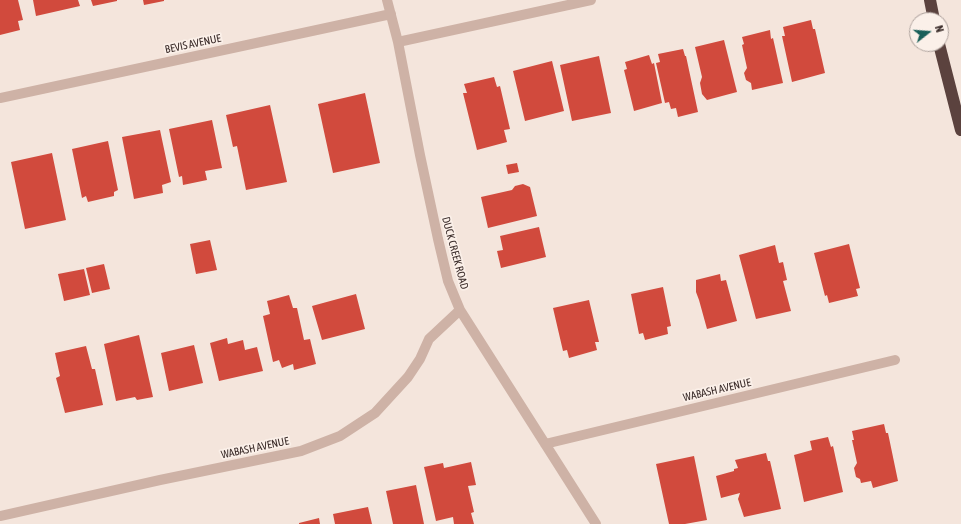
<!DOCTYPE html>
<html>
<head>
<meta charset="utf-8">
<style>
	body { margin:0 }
	#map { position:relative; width:961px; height:524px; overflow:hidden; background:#f4e5dc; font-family:"Asap Condensed",sans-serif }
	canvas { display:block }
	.north { position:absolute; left:909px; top:12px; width:40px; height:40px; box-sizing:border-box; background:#fbf0e9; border:1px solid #ada19c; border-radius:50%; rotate:73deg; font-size:11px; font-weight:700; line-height:16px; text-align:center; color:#392a28 }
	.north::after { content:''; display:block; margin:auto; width:14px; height:18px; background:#195f59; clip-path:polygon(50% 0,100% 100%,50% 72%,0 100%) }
</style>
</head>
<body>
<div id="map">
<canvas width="961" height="524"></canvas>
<div class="north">N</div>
</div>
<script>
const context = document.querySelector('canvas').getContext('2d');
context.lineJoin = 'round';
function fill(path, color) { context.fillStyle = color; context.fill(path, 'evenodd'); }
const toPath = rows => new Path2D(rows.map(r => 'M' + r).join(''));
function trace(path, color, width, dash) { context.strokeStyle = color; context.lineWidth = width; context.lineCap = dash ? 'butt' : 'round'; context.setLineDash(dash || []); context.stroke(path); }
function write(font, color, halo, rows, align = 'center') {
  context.font = font + ' "Asap Condensed",sans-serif'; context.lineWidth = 3.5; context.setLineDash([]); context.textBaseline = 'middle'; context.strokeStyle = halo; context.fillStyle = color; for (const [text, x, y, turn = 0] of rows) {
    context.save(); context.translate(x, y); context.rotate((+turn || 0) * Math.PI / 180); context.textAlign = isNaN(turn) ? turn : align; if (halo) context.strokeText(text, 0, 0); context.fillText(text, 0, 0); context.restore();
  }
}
fill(toPath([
	[0,0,18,0,23,20,18,21,20,30,0,35],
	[33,0,78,0,80,6,36,16],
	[91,0,117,0,117,1,93,6],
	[143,0,164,0,164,1,144,5],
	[811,20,813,29,815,29,825,73,792,82,782,36,785,36,783,27],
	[770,30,771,39,773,38,783,83,752,90,751,83,746,80,744,73,747,68,742,45,744,44,742,37],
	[724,40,737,92,707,100,702,94,700,83,702,77,695,47],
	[683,49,685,56,686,56,698,112,678,117,676,108,671,109,669,102,665,103,656,63,660,62,658,54],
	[649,55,652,64,654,63,662,103,634,111,624,70,627,69,625,62],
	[599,56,611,113,572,121,560,65],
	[552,61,564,111,525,121,513,71],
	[494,77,497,87,500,86,510,129,504,130,507,142,477,150,463,93,467,93,464,84],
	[365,93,380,163,333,173,318,104],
	[270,105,287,182,246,190,237,146,233,147,226,115],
	[212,120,222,168,205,171,207,180,183,185,182,176,179,177,169,129],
	[160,130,171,182,162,185,163,193,134,199,122,137],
	[108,141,118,190,114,192,114,196,88,202,86,196,82,198,72,149],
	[52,153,66,220,25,229,11,162],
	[517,163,519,172,508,174,506,165],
	[523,184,530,187,537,216,488,228,481,197,512,190,515,186],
	[539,227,546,257,501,268,497,251,503,250,500,236],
	[210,240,217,270,196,274,190,244],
	[849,244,860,288,856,289,858,296,829,303,827,295,825,296,814,253],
	[775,245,779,263,783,262,787,280,783,281,791,311,756,319,739,255],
	[104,264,110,289,92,293,86,268],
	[84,269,90,295,64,301,58,274],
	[720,274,721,281,726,280,737,321,707,329,699,300,696,292,696,280],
	[663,287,671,326,667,327,668,334,645,340,643,333,639,334,631,294],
	[356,294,365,329,322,340,312,306],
	[289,295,293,308,297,308,304,340,310,339,316,364,294,370,293,364,282,368,279,360,273,362,263,316,270,314,267,301],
	[589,300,599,342,595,342,597,350,569,358,567,350,563,351,553,308],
	[139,335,153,397,137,400,135,397,116,401,104,344],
	[227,338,228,344,243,340,245,350,257,347,263,371,219,381,210,343],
	[194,345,203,383,169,391,161,353],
	[86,346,92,369,95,369,103,405,65,413,56,378,60,376,55,353],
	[884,424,886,433,888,433,898,481,873,488,871,481,861,483,860,479,856,477,854,468,857,463,852,440,854,440,852,431],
	[828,437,831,447,833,446,843,492,804,502,794,455,812,450,810,441],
	[766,453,768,461,770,461,781,509,744,517,738,499,740,493,721,498,716,476,734,471,734,469,738,468,735,460],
	[694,456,707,520,685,524,669,524,656,464],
	[471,462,476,485,468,486,474,512,471,513,474,524,454,524,453,517,436,521,424,467,443,463,444,468],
	[416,485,424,524,393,524,386,491],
	[368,507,372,524,335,524,333,514],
	[319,518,320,524,299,524,299,523]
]), '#d14a3d');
trace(toPath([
	[387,0,398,42,420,155,438,239,448,281,460,310,596,524],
	[398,42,591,0],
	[0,98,391,14],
	[545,444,895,360],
	[0,516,160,480,301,451,340,436,375,413,408,377,420,359,429,339,460,310]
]), '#ceb2a6', 10);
trace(toPath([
	[930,0,934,20],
	[939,44,961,130]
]), '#5b423e', 12);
write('11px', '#392a28', '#fbf0e9', [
	["BEVIS AVENUE",193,44,-12],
	["DUCK CREEK ROAD",455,253,75],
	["WABASH AVENUE",717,390,-13],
	["WABASH AVENUE",255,448,-12]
]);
</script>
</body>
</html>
